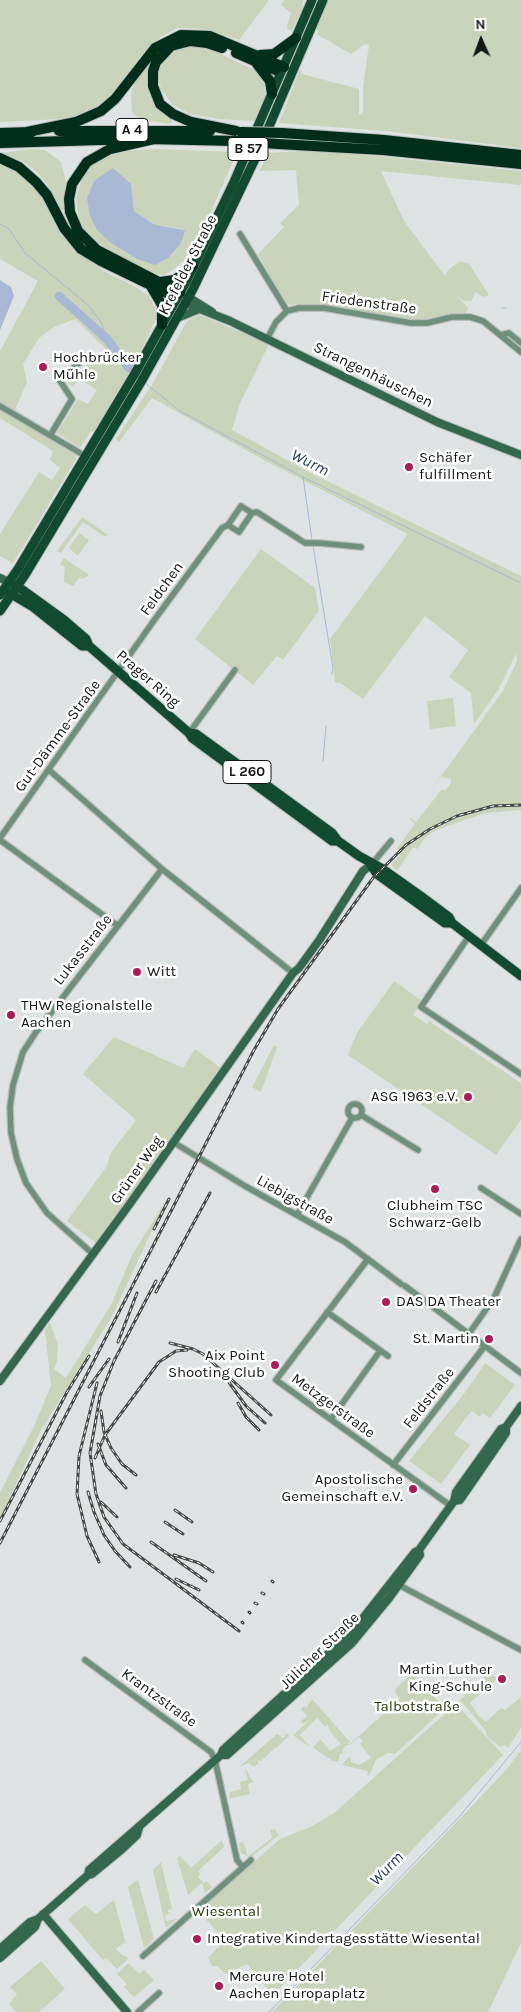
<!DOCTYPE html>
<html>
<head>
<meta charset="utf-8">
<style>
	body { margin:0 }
	#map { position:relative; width:521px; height:2012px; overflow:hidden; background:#dfe3e3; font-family:Karla,sans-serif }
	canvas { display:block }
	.north { position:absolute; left:456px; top:15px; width:50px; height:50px; -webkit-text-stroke:4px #fff; paint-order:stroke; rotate:358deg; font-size:14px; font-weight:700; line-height:20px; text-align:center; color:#141616 }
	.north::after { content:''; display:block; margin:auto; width:18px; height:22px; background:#141616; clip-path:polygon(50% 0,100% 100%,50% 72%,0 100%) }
</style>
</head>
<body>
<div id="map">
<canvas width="521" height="2012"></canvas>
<div class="north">N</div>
</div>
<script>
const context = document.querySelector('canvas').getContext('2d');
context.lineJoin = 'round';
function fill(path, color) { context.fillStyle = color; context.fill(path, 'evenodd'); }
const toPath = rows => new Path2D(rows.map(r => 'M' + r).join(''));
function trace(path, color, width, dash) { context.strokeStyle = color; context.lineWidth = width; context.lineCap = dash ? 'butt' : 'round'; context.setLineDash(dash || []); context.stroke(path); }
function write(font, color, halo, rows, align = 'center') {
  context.font = font + ' Karla,sans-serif'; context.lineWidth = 5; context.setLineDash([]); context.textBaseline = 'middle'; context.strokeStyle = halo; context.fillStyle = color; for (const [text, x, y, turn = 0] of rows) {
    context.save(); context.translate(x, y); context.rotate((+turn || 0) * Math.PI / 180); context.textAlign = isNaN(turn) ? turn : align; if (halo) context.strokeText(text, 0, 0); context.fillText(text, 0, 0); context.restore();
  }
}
fill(toPath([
	[0,0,269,0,239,40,208,30,192,28,178,28,162,36,143,53,108,99,96,108,81,115,61,119,0,122],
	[284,0,303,0,302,10,292,30,288,30,287,27,291,13,281,5],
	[327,0,521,0,521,148,386,131,279,123,300,69,302,74,359,89,359,114,363,115,363,87,369,45,365,44,351,54,318,35,316,24],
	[193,46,207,47,258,72,264,84,265,96,254,121,218,119,190,114,172,104,161,89,158,75,162,61,175,50],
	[146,66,149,70,149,93,156,106,172,120,170,124,139,119,132,112,131,94,135,81],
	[31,149,45,150,61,162,66,182,68,210,60,210,48,185,36,171,20,160,3,153],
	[154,149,237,152,194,251,174,269,164,275,156,274,113,254,93,240,84,230,78,214,76,198,83,176,91,165,108,156,126,151],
	[131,184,134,211,155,225,184,229,155,265,137,259,111,243],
	[316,150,521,171,521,185,381,171,404,221,445,276,449,269,460,261,469,264,489,295,483,297,476,292,471,301,464,301,457,296,468,308,466,313,427,320,411,320,324,305,297,304,291,305,285,303,258,254,284,227,280,223,299,205,296,170,259,171,269,153],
	[0,163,25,177,46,201,62,235,79,253,102,270,134,286,149,296,158,314,140,353,95,432,91,431,80,448,57,433,78,399,88,404,97,390,79,379,73,387,68,382,87,365,86,362,107,350,75,319,54,327,39,338,23,364,27,382,15,410,0,402,0,351,38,281,0,259],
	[200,315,269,344,240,403,232,430,311,473,521,576,521,810,485,813,436,830,425,838,417,849,413,847,397,871,391,865,400,855,397,848,415,824,410,819,503,691,517,661,516,654,498,690,474,724,471,693,449,677,468,650,425,616,363,699,340,683,335,682,330,639,408,534,264,460,152,398,119,442,116,439,153,383,187,321],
	[440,777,451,779,451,783,445,791,442,789,416,822,411,818],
	[0,409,75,453,76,459,13,563,0,556,0,534,39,472,52,480,60,468,50,460,53,451,0,418],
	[82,517,108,535,104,536,83,522,61,553,57,551],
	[79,533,89,540,78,556,69,548],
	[261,549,315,588,319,611,283,660,277,656,253,685,195,639],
	[64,558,89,575,88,576,82,579,79,578,73,586,64,582,65,567,60,564],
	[453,698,456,726,430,729,427,701],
	[394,981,422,1001,413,1015,427,1024,429,1021,521,1083,521,1120,496,1155,348,1055,357,1033],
	[114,1037,183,1068,195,1049,221,1068,96,1243,67,1221,107,1166,110,1154,136,1120,83,1074],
	[274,1045,277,1047,261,1092,252,1087],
	[167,1199,111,1318,40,1432,0,1519,0,1493,36,1422,51,1385,45,1330,50,1323,58,1344,57,1361,54,1369,66,1378,112,1303,132,1255],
	[485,1363,515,1385,490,1418,483,1413,480,1417,472,1411,469,1414,454,1434,470,1445,441,1484,409,1461,467,1390],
	[489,1672,497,1679,470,1703,478,1715,486,1722,501,1708,505,1710,521,1697,521,1728,508,1748,505,1745,501,1747,488,1738,485,1730,460,1700],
	[412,1674,445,1708,395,1754,388,1753,376,1760,369,1776,367,1775,368,1771,342,1765,347,1758,351,1757,351,1762,359,1765,371,1758,360,1744,363,1741,359,1737,351,1744,348,1742,349,1745,346,1745,342,1751,343,1754,340,1753,338,1762,333,1761,313,1748,320,1739,330,1751,341,1744,329,1730,328,1724,325,1727,317,1718,300,1735,310,1747,293,1735,312,1718,303,1724,301,1721,307,1716,301,1709,304,1706,306,1708,312,1699,351,1743,400,1699,395,1692,396,1688],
	[456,1704,503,1755,273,1995,247,1964,226,1974,217,1966,212,1966,208,1958,225,1940,198,1911,280,1839,310,1827,333,1814],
	[280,1727,289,1736,276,1748,272,1746,274,1749,261,1761,257,1760,259,1763,254,1767,249,1763,239,1767,277,1734,284,1738,286,1734],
	[521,1750,521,1943,488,2012,272,2012,452,1827,506,1770],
	[245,1768,253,1782,248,1784,250,1794,229,1799,230,1792,241,1789,240,1782,248,1780],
	[275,1829,279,1835,250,1858,241,1853,239,1843,243,1842,248,1856,272,1838,270,1830],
	[222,1840,224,1847,198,1871,200,1874,198,1877,204,1883,207,1881,212,1887,205,1893,202,1883,188,1895,177,1858,180,1856,191,1868],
	[161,1862,172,1909,168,1910,169,1914,165,1915,166,1921,177,1919,166,1928,153,1870],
	[138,1880,154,1939,144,1948,128,1887],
	[114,1900,126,1944,123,1943,116,1949,122,1955,129,1958,117,1969,106,1958,103,1960,68,1919,85,1905,96,1914],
	[41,1961,65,1989,39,2012,16,2012,9,2004,17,1994,10,1987],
	[129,1963,139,1974,144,1970,154,1980,134,1997,124,1987,127,1984,117,1974]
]), '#cad4bb');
fill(toPath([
	[113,168,131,184,134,211,155,225,185,230,181,243,168,258,155,265,137,259,111,243,97,230,90,216,87,198,94,181],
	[0,280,11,287,14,296,0,330]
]), '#a8b8d5');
trace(toPath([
	[0,224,9,229,25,253,88,305,101,322,107,339],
	[502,308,506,308],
	[145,383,180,411,303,477,521,583],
	[303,477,312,540],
	[313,546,333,668,332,674],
	[323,761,326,726],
	[269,2012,459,1817,521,1742]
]), '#a8b8d5', 1);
trace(toPath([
	[59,296,107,339,129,368]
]), '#a8b8d5', 9);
const street = toPath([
	[240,234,287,311],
	[501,335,509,333,521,343],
	[267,339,276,322,287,311,299,308,324,308,411,323,427,323,452,317,470,317,483,321,521,352],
	[0,406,87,457],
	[51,434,72,399,60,381,79,363],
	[228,525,239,532,252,513],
	[189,733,235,670],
	[49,770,162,869,293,973],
	[0,838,155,619,222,528,228,525,241,506,252,513,257,512,305,543,319,543,361,547],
	[0,840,118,926],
	[371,865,391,841],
	[469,936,421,1007,521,1074],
	[481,945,521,888],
	'348 1111a7 7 0 1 1 14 0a7 7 0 1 1-14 0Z',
	[361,1115,418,1150],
	[173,1142,245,1186,345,1242,401,1284],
	[481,1188,521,1214],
	[297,1215,352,1118],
	[93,1254,47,1213,26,1183,17,1159,11,1133,10,1107,13,1085,23,1052,36,1032,162,869],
	[368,1259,276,1380,451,1506],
	[405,1286,521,1373],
	[327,1312,388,1356],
	[468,1335,494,1298,521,1239],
	[331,1419,380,1351],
	[393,1465,484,1347],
	[399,1585,521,1650],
	[85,1660,211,1752,215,1760,237,1860,242,1866],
	[143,1956,251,1860],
	[138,2012,159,1993]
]);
const secondary = toPath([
	[188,297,212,312],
	[185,303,230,321,437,422,521,455],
	[177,318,199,309],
	[0,578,13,584],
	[0,1381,129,1205,293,973,299,968,320,939,363,871,371,865],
	[454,1501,460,1500,480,1471,506,1433,506,1427],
	[221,1755,227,1755,352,1643,390,1597,420,1555,419,1550],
	[88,1875,89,1870,221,1755,223,1750,352,1632,415,1552,419,1550,454,1501,456,1492,501,1429,506,1427,521,1406],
	[43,1914,127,2012],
	[0,1949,30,1922,38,1919,88,1875,92,1874,120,1851,137,1835,139,1828],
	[0,1958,35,1927,38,1919]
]);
const primary = toPath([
	[17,586,64,620,86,639,89,646,189,733,192,738,332,841,338,841],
	[11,594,33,607,82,646,89,646],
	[0,595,18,569,134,375,186,282,234,182,312,0],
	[0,611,25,575,141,382,193,289,256,157,323,0],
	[189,733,196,734,332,833,338,841,359,856,381,868,422,897,449,917,452,923,521,976],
	[371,865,377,874,445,923,452,923]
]);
const highway = toPath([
	[222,48,207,43,190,41,171,46,156,62,153,71,153,86,160,104,173,114,191,122,236,131],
	[236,53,275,70],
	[260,55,274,54,296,38],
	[257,64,270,81,272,94],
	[59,131,210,131],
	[27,132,76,122,101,111,115,99,155,48,181,35,210,36,284,67],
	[0,133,32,132],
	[282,133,384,140,521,155],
	[148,139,236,141],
	[154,139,110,149,87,162,72,184,69,199,70,212,78,231,97,250,180,293],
	[0,143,134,139],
	[278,144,383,150,521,164],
	[0,158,19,167,36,182,47,195,64,228,81,249,101,261,169,294],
	[160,282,175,280,193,266],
	[152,288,162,305,162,325]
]);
trace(street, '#babebe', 8);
trace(secondary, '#babebe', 10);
trace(primary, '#babebe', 11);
trace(highway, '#babebe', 12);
trace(street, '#6e907d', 5.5);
trace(secondary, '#34684e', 8);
trace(primary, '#124931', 9);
trace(highway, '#002e1b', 10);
const rail = toPath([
	[154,1229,169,1199],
	[156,1281,114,1361,100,1396,90,1453,96,1494,104,1517,123,1544,239,1631],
	[156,1292,210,1193],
	[118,1342,137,1293],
	[170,1343,193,1349,203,1354,271,1415],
	[228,1381,246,1406,265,1423],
	[97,1383,79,1456,77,1494,87,1536,99,1562],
	[89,1387,109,1359],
	[238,1403,246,1417,259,1430],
	[101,1411,104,1432,111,1448,122,1464,136,1475],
	[98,1444,106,1465,126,1488],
	[95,1458,105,1435,159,1362,176,1351,187,1350],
	[88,1492,94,1512,104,1535,115,1551,130,1567],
	[101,1502,117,1517],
	[175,1510,192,1522],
	[0,1521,67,1392,89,1356],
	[165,1522,183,1534],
	[151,1542,206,1581],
	[0,1543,254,1050,278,1009,373,878,406,845,430,829,457,816,493,806,521,805],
	[174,1555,199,1563,213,1572],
	[176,1579,199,1590],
	[272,1581,273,1582],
	[262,1593,264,1594],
	[255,1603,257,1604],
	[249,1612,250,1613],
	[242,1622,243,1623]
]);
trace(rail, '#484a4a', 3);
trace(rail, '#fff', 1, [4]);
const highwayBridge = toPath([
	[241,132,282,133],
	[236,141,278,144]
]);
trace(highwayBridge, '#babebe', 12, []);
trace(highwayBridge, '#002e1b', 10);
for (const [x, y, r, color] of [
	[43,367,5,"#ab1b55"],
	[409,467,5,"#ab1b55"],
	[137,972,5,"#ab1b55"],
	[11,1015,5,"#ab1b55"],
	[468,1097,5,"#ab1b55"],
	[435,1189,5,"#ab1b55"],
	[386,1302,5,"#ab1b55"],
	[489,1339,5,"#ab1b55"],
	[275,1365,5,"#ab1b55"],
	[413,1489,5,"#ab1b55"],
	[502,1679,5,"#ab1b55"],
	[197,1939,5,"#ab1b55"],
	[219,1986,5,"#ab1b55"]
]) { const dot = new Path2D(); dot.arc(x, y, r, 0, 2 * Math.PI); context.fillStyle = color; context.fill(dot); trace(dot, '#fff', 2); }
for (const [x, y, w] of [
	[132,130,32],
	[248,149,40],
	[247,772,48]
]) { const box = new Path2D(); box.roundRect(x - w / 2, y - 11.5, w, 23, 4); context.fillStyle = '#fff'; context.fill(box); trace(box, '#141616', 1); }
write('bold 14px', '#141616', null, [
	["A 4",132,130],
	["B 57",248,149],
	["L 260",247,772]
]);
write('15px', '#141616', '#fff', [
	["Krefelder Straße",188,265,-63],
	["Friedenstraße",369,303,8],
	["Strangenhäuschen",373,375,26],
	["Feldchen",162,589,-54],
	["Prager Ring",148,679,41],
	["Gut-Dämme-Straße",58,736,-54],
	["Lukasstraße",83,950,-52],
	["Grüner Weg",137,1170,-55],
	["Liebigstraße",295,1200,29],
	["Feldstraße",429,1398,-52],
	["Metzgerstraße",333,1406,36],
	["Jülicher Straße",320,1651,-44],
	["Krantzstraße",159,1698,36]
]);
write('15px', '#141616', '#fff', [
	["Hochbrücker",53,358],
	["Mühle",53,375],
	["Schäfer",419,458],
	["fulfillment",419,475],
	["Witt",147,972],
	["THW Regionalstelle",21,1006],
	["Aachen",21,1023],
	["ASG 1963 e.V.",458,1097,"right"],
	["Clubheim TSC",435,1206,"center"],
	["Schwarz-Gelb",435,1223,"center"],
	["DAS DA Theater",396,1302],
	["St. Martin",479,1339,"right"],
	["Aix Point",265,1356,"right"],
	["Shooting Club",265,1373,"right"],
	["Apostolische",403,1480,"right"],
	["Gemeinschaft e.V.",403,1497,"right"],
	["Martin Luther",492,1670,"right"],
	["King-Schule",492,1687,"right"],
	["Integrative Kindertagesstätte Wiesental",207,1939],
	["Mercure Hotel",229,1977],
	["Aachen Europaplatz",229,1994]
], 'left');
write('15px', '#2c3c0b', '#fff', [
	["Talbotstraße",417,1707],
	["Wiesental",226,1912]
]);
write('italic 16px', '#233860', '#fff', [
	["Wurm",310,463,27],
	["Wurm",387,1869,-46]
]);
</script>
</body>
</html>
